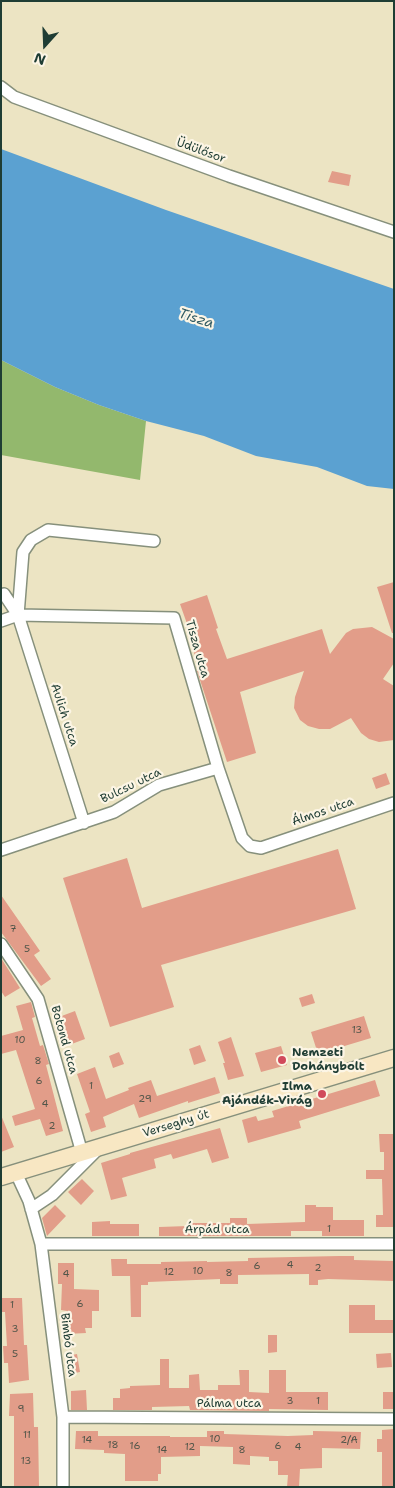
<!DOCTYPE html>
<html>
<head>
<meta charset="utf-8">
<style>
	body { margin:0 }
	#map { position:relative; width:395px; height:1488px; overflow:hidden; background:#ece4c3; font-family:"Shantell Sans",sans-serif }
	canvas { display:block }
	.frame { position:absolute; inset:0; border:2px solid #1f3d34; pointer-events:none }
	.north { position:absolute; left:20px; top:20px; width:50px; height:50px; -webkit-text-stroke:4px #fcf5e5; paint-order:stroke; rotate:200deg; font-size:14px; font-weight:700; line-height:20px; text-align:center; color:#1f3d34 }
	.north::after { content:''; display:block; margin:auto; width:18px; height:22px; background:#1f3d34; clip-path:polygon(50% 0,100% 100%,50% 72%,0 100%) }
</style>
</head>
<body>
<div id="map">
<canvas width="395" height="1488"></canvas>
<div class="frame"></div>
<div class="north">N</div>
</div>
<script>
const context = document.querySelector('canvas').getContext('2d');
context.lineJoin = 'round';
function fill(path, color) { context.fillStyle = color; context.fill(path, 'evenodd'); }
const toPath = rows => new Path2D(rows.map(r => 'M' + r).join(''));
function trace(path, color, width, dash) { context.strokeStyle = color; context.lineWidth = width; context.lineCap = dash ? 'butt' : 'round'; context.setLineDash(dash || []); context.stroke(path); }
function write(font, color, halo, rows, align = 'center') {
  context.font = font + ' "Shantell Sans",sans-serif'; context.lineWidth = 4.5; context.setLineDash([]); context.textBaseline = 'middle'; context.strokeStyle = halo; context.fillStyle = color; for (const [text, x, y, turn = 0] of rows) {
    context.save(); context.translate(x, y); context.rotate((+turn || 0) * Math.PI / 180); context.textAlign = isNaN(turn) ? turn : align; if (halo) context.strokeText(text, 0, 0); context.fillText(text, 0, 0); context.restore();
  }
}
fill(toPath([
	[1,360,55,387,99,405,146,421,140,480,1,455]
]), '#93b86d');
fill(toPath([
	[1,149,166,210,394,289,394,489,367,486,317,467,256,456,204,436,146,421,99,405,55,387,1,360]
]), '#5ba1d1');
fill(toPath([
	[332,171,351,175,349,186,328,182],
	[394,582,394,633,392,633,377,587],
	[207,595,218,628,216,629,227,659,322,629,330,654,346,633,353,629,372,627,394,639,394,663,383,679,394,686,394,740,379,742,369,739,361,733,351,718,330,729,319,729,308,726,300,720,294,708,295,697,304,671,240,692,256,753,227,762,199,677,197,671,200,670,193,650,196,649,180,604],
	[386,773,390,784,376,789,372,778],
	[338,849,356,909,161,965,174,1007,110,1027,63,878,127,858,142,908],
	[1,895,40,951,34,955,51,979,41,986,1,932],
	[1,958,20,988,5,997,1,991],
	[312,994,315,1003,302,1007,299,998],
	[31,1002,35,1017,32,1018,40,1046,43,1045,49,1064,46,1065,63,1131,46,1136,40,1119,15,1126,12,1116,35,1109,16,1050,1,1054,1,1036,23,1030,16,1006],
	[75,1011,85,1039,69,1045,59,1017],
	[364,1016,371,1038,318,1054,311,1032],
	[231,1037,244,1076,228,1080,223,1063,225,1063,218,1042],
	[200,1045,206,1061,194,1065,189,1049],
	[281,1046,287,1065,261,1072,255,1053],
	[119,1052,124,1064,113,1068,109,1056],
	[95,1067,106,1099,129,1090,128,1088,151,1080,157,1096,215,1077,220,1093,188,1103,188,1101,139,1118,134,1104,103,1117,106,1127,91,1132,85,1114,90,1112,77,1074],
	[375,1080,380,1096,299,1121,301,1128,248,1143,242,1120,256,1116,258,1121,274,1117,272,1111],
	[1,1115,14,1147,1,1152],
	[220,1128,229,1158,212,1163,207,1149,173,1159,171,1154,154,1159,156,1168,122,1178,127,1196,111,1200,101,1163,130,1154,130,1153],
	[379,1134,394,1134,394,1227,376,1227,376,1215,383,1215,382,1179,366,1179,366,1170,384,1170,384,1152,380,1152],
	[82,1179,94,1191,81,1205,68,1192],
	[55,1205,66,1216,47,1236,42,1218],
	[305,1205,316,1205,316,1207,333,1207,333,1220,364,1220,364,1236,322,1236,322,1231,291,1231,291,1236,159,1236,159,1227,188,1226,188,1223,230,1223,230,1218,247,1218,247,1224,305,1222],
	[110,1221,110,1224,139,1224,139,1236,92,1236,92,1222],
	[339,1256,354,1256,354,1260,394,1261,394,1281,328,1279,318,1280,318,1285,309,1285,309,1274,238,1275,238,1284,220,1284,220,1279,148,1282,148,1285,141,1285,141,1317,131,1317,130,1276,112,1276,111,1259,127,1259,127,1264,161,1264,161,1262,207,1261,207,1262,248,1261,248,1258],
	[58,1263,74,1263,74,1289,99,1290,99,1311,92,1311,92,1328,85,1328,86,1333,67,1334,67,1311,61,1310,62,1284,58,1284],
	[1,1298,22,1298,24,1345,27,1345,29,1380,9,1383,8,1363,4,1363,3,1346,7,1346,5,1312,1,1312],
	[349,1305,375,1305,375,1320,394,1320,394,1333,349,1333],
	[268,1335,277,1335,277,1352,268,1353],
	[391,1353,392,1367,377,1368,376,1354],
	[77,1354,80,1372,70,1374,67,1356],
	[160,1359,169,1359,169,1388,189,1388,189,1375,199,1374,200,1390,218,1390,218,1385,240,1385,239,1370,249,1370,249,1392,269,1393,269,1370,286,1370,286,1392,328,1392,328,1410,269,1409,269,1411,190,1410,189,1406,152,1407,152,1410,113,1410,113,1398,120,1398,120,1389,130,1388,130,1386,160,1385],
	[86,1390,87,1410,71,1410,71,1391],
	[383,1392,394,1392,394,1409,383,1409],
	[33,1393,34,1427,38,1427,39,1487,14,1487,14,1416,9,1416,10,1394],
	[394,1429,394,1486,382,1486,382,1452,377,1452,377,1439,382,1439,382,1430],
	[76,1431,98,1431,98,1436,170,1436,170,1437,207,1437,207,1431,224,1431,224,1434,288,1436,313,1435,313,1431,361,1432,360,1449,322,1448,322,1468,300,1469,299,1487,287,1487,288,1475,278,1475,278,1461,269,1461,269,1457,250,1456,250,1465,233,1464,233,1447,200,1446,200,1456,161,1457,161,1474,158,1474,158,1481,125,1481,125,1454,104,1453,104,1450,75,1449]
]), '#e29d89');
const street = toPath([
	[1,87,14,97,229,176,394,232],
	[4,594,18,615,174,618,218,768,242,838,250,846,261,848,394,803],
	[1,621,18,615],
	[84,823,18,615,23,552,31,540,48,530,154,541],
	[1,850,114,812,159,785,218,768],
	[1,944,38,999,82,1153],
	[16,1173,29,1201,41,1244,63,1417,63,1487],
	[31,1209,52,1195,98,1149],
	[41,1244,394,1244],
	[63,1417,394,1419]
]);
const secondary = toPath([
	[1,1177,394,1058]
]);
trace(street, '#86907c', 14);
trace(secondary, '#86907c', 19);
trace(street, '#fff', 11);
trace(secondary, '#f8e7c3', 16);
for (const [x, y, r, color] of [
	[282,1060,5,"#d1495b"],
	[322,1094,5,"#d1495b"]
]) { const dot = new Path2D(); dot.arc(x, y, r, 0, 2 * Math.PI); context.fillStyle = color; context.fill(dot); trace(dot, '#fcf5e5', 2); }
write('10px', '#505549', null, [
	["7",13,929],
	["5",27,949],
	["13",357,1030],
	["10",20,1040],
	["8",38,1061],
	["6",39,1081],
	["1",91,1086],
	["29",145,1099],
	["4",45,1104],
	["2",52,1126],
	["1",329,1229],
	["4",290,1265],
	["6",257,1266],
	["2",318,1268],
	["10",198,1271],
	["12",169,1272],
	["8",229,1273],
	["4",66,1274],
	["6",80,1304],
	["1",12,1305],
	["3",15,1329],
	["5",15,1354],
	["3",290,1401],
	["1",318,1401],
	["9",21,1409],
	["11",27,1435],
	["10",215,1439],
	["14",87,1440],
	["2/A",349,1440],
	["18",113,1445],
	["16",135,1446],
	["6",278,1446],
	["12",190,1447],
	["4",298,1447],
	["14",162,1450],
	["8",242,1450],
	["13",26,1461]
]);
write('12px', '#1f3d34', '#fcf5e5', [
	["Üdülősor",201,151,20],
	["Tisza utca",197,649,74],
	["Aulich utca",64,715,72],
	["Bulcsu utca",131,786,-26],
	["Álmos utca",323,812,-19],
	["Botond utca",64,1040,74],
	["Verseghy út",176,1124,-17],
	["Árpád utca",217,1230],
	["Bimbó utca",68,1345,83],
	["Pálma utca",229,1404]
]);
write('bold 12px', '#1f3d34', '#fcf5e5', [
	["Nemzeti",292,1053],
	["Dohánybolt",292,1067],
	["Ilma",312,1087,"right"],
	["Ajándék-Virág",312,1101,"right"]
], 'left');
write('italic 14px', '#315b63', '#fcf5e5', [
	["Tisza",196,319,18]
]);
</script>
</body>
</html>
